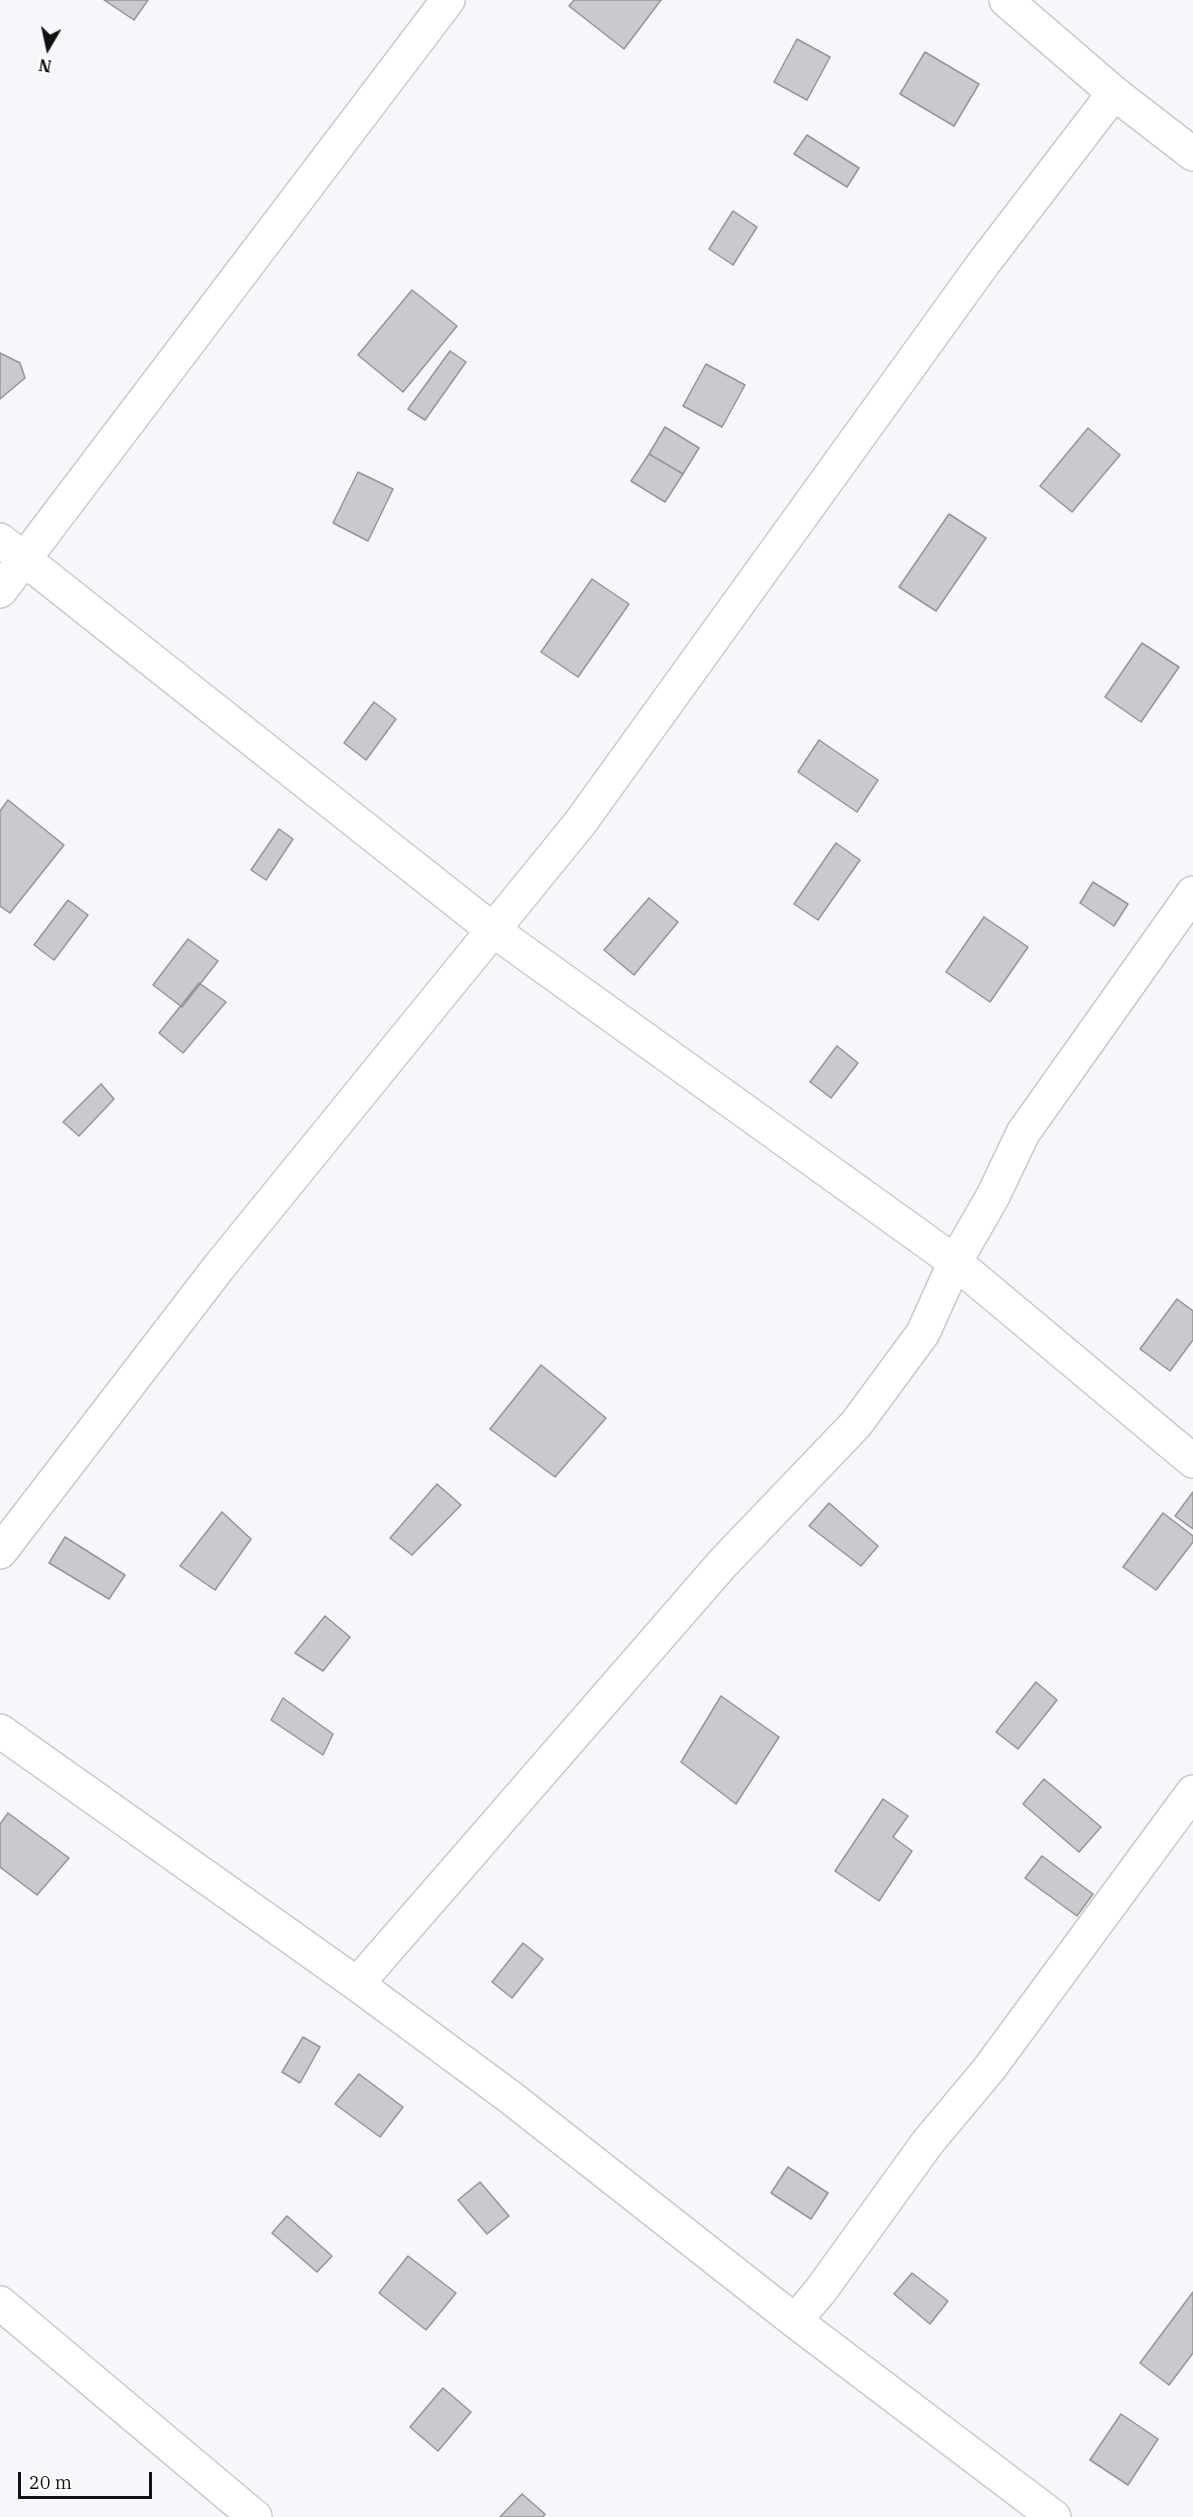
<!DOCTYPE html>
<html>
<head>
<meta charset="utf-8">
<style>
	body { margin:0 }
	#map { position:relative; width:1193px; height:2517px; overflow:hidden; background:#f7f6fa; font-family:"IBM Plex Serif",serif }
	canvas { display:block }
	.north { position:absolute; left:18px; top:18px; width:60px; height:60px; -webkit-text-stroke:4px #fff; paint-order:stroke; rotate:189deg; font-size:16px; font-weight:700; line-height:24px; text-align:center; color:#111112 }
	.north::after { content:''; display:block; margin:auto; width:21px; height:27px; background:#111112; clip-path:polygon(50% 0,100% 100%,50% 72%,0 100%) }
	.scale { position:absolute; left:18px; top:2472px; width:134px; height:27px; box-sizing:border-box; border:3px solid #111112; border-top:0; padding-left:8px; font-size:18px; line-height:21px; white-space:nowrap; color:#111112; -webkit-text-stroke:4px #fff; paint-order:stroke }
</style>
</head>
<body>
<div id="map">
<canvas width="1193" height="2517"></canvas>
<div class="north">N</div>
<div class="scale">20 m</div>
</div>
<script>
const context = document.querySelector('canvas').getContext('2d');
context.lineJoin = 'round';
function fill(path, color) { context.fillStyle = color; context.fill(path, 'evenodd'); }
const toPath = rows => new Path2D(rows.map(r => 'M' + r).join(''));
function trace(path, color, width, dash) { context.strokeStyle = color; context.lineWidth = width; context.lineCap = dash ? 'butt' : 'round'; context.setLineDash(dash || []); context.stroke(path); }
const building = toPath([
	[104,0,148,0,134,20,104,0],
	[574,0,661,0,624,49,569,6,574,0],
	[797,39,830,57,807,100,774,82,797,39],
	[925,52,979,84,954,126,900,94,925,52],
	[807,135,859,168,847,187,794,154,807,135],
	[733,211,757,227,733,265,709,249,733,211],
	[412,290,457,326,403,392,358,355,412,290],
	[450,351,466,362,425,420,408,409,450,351],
	[0,353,20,363,25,378,0,399,0,353],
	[706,364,745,385,722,427,683,406,706,364],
	[665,427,699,448,683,474,649,454,665,427],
	[1088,428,1120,455,1072,512,1040,486,1088,428],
	[649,454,683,474,665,502,631,481,649,454],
	[358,472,393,489,368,541,333,523,358,472],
	[949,514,986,538,936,611,899,587,949,514],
	[592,579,629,604,578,677,541,652,592,579],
	[1142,643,1179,667,1141,722,1105,697,1142,643],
	[374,702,396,719,366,760,344,743,374,702],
	[819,740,878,780,857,812,798,772,819,740],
	[8,800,64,845,10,913,0,906,0,811,8,800],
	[279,829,293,839,266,880,251,870,279,829],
	[836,843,860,860,818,920,794,904,836,843],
	[1093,882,1128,904,1114,926,1080,903,1093,882],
	[649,898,678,922,634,975,604,950,649,898],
	[68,900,88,915,54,960,34,945,68,900],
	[984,917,1028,947,990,1002,946,972,984,917],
	[188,939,218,961,182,1007,153,985,188,939],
	[199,983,226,1002,183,1053,159,1033,199,983],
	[837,1046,858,1063,831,1098,810,1082,837,1046],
	[101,1084,114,1099,79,1136,63,1122,101,1084],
	[1177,1299,1193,1311,1193,1340,1170,1371,1140,1349,1177,1299],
	[541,1365,606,1418,555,1477,490,1429,541,1365],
	[437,1484,461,1505,412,1555,390,1538,437,1484],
	[1193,1492,1193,1529,1175,1516,1193,1492],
	[829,1503,878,1546,861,1566,809,1526,829,1503],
	[222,1512,251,1539,215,1590,180,1566,222,1512],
	[1163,1513,1193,1536,1193,1542,1156,1590,1123,1567,1163,1513],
	[65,1537,125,1575,109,1599,49,1563,65,1537],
	[325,1616,350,1637,323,1671,295,1653,325,1616],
	[1036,1682,1057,1700,1018,1749,996,1732,1036,1682],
	[721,1696,779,1737,736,1804,681,1762,721,1696],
	[283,1698,333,1734,323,1755,271,1720,283,1698],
	[1044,1779,1101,1827,1079,1852,1023,1804,1044,1779],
	[883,1799,908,1816,893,1837,912,1851,879,1901,835,1871,883,1799],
	[8,1813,69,1858,37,1895,0,1867,0,1824,8,1813],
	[1042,1856,1093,1894,1077,1916,1025,1878,1042,1856],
	[523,1943,543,1959,512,1998,492,1982,523,1943],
	[303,2037,320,2047,300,2083,282,2072,303,2037],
	[359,2074,403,2107,380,2137,335,2104,359,2074],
	[788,2167,828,2193,811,2219,771,2193,788,2167],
	[480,2182,509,2216,487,2234,458,2200,480,2182],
	[287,2216,332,2256,317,2272,272,2233,287,2216],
	[408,2256,456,2293,426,2330,379,2293,408,2256],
	[912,2273,948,2301,930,2324,894,2294,912,2273],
	[1193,2292,1193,2353,1169,2385,1140,2363,1193,2292],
	[443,2388,471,2412,438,2451,410,2427,443,2388],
	[1121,2414,1158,2439,1128,2485,1090,2460,1121,2414],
	[522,2494,545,2514,543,2517,500,2517,522,2494]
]);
fill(building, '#cac9ce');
trace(building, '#959599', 1.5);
const street = toPath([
	[1006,0,1114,93,1193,154],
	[0,540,493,930,955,1262,1193,1461],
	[0,591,448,0],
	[0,1552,219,1267,580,823,983,264,1114,93],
	[0,1731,357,1984,510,2097,795,2321,1054,2517],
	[357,1984,723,1563,856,1424,923,1333,955,1262,993,1196,1023,1133,1193,893],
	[0,2303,255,2517],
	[795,2321,821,2290,928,2142,989,2069,1193,1792]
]);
trace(street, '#c9c8cd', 36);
trace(street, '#fff', 33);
</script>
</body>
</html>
